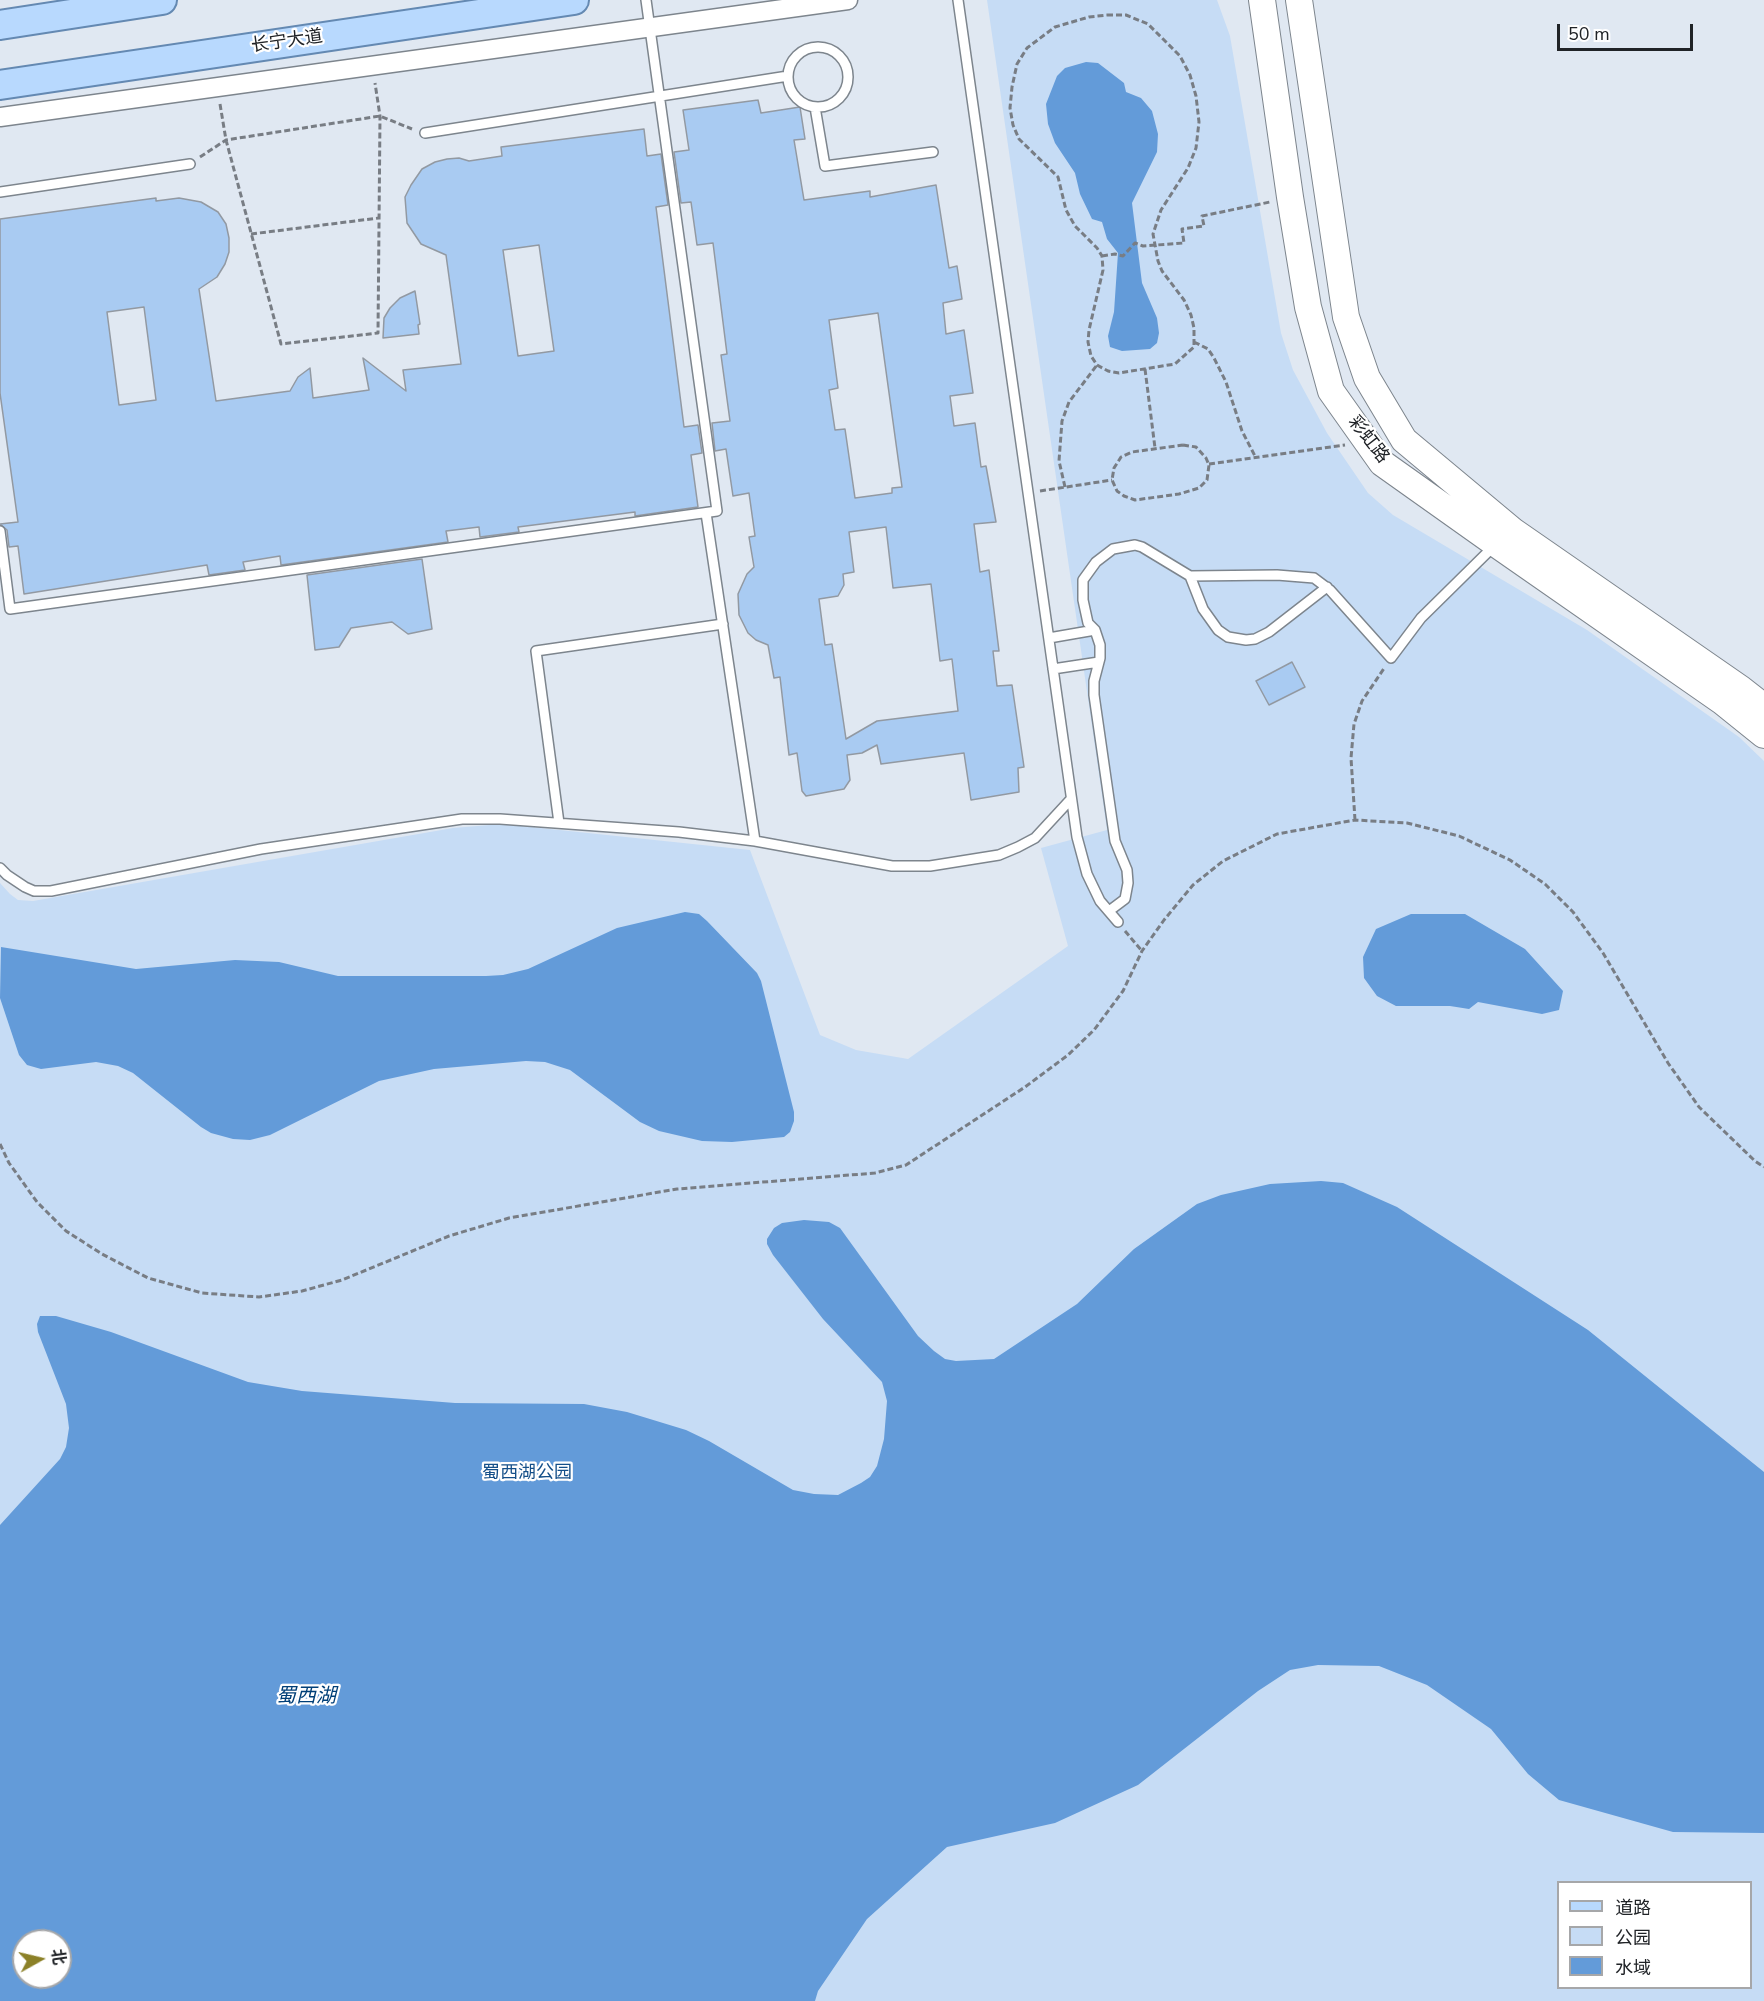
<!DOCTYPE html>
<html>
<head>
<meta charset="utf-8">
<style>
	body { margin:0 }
	#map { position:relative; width:1764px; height:2001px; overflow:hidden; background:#e0e8f2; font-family:"Nunito Sans","Noto Sans SC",sans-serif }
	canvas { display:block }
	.legend { position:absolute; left:1557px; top:1881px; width:195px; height:108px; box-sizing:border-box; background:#fff; border:2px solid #a6a7a9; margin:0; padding:8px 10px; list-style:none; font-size:18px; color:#202327 }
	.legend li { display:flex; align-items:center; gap:12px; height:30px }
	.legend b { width:30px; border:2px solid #a6a7a9 }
	.north { position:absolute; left:12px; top:1929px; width:60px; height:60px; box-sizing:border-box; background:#fff; border:2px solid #a6a7a9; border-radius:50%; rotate:82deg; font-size:16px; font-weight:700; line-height:24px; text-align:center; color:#202327 }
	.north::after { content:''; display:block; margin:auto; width:21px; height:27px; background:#8c8128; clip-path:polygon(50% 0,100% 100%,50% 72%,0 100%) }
	.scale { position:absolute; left:1557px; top:24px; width:136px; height:27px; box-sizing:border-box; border:3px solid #202327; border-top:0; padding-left:8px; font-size:18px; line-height:21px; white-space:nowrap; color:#202327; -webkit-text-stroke:4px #fff; paint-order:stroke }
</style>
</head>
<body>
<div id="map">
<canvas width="1764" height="2001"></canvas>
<ul class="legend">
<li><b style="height:8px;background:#b8d9fe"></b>道路</li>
<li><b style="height:16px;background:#c6dcf5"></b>公园</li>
<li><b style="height:16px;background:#639bd9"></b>水域</li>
</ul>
<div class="north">北</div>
<div class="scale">50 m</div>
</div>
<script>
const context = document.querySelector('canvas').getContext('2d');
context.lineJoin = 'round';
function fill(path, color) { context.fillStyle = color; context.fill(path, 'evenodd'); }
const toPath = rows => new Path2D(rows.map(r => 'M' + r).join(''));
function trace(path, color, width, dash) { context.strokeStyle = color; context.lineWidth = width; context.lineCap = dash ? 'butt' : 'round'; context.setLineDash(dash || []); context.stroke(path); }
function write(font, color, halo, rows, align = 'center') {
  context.font = font + ' "Nunito Sans","Noto Sans SC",sans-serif'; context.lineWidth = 4.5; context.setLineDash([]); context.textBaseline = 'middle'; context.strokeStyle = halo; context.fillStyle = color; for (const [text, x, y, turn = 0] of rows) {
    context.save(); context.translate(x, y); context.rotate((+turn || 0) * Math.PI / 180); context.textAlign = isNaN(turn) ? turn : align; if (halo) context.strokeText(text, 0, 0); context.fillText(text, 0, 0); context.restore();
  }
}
fill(toPath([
	[987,0,1217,0,1230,36,1281,333,1293,370,1327,433,1368,493,1393,515,1587,630,1739,737,1764,761,1764,2001,0,2001,0,883,10,894,18,900,33,901,453,828,502,824,750,850,820,1035,856,1050,908,1059,1068,946,1041,848,1107,830],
	[1558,1882,1750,1882,1750,1988,1558,1988],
	[24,1941,60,1941,60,1977,24,1977]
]), '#c6dcf5');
fill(toPath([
	[1086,62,1098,63,1124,83,1126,92,1141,98,1152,111,1158,134,1157,152,1132,203,1142,283,1157,318,1159,333,1157,343,1150,349,1122,351,1110,347,1108,336,1114,312,1118,253,1107,239,1102,222,1092,219,1080,194,1075,173,1055,143,1048,124,1046,104,1057,76,1065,68],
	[685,912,699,914,707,921,757,973,761,981,794,1112,794,1121,790,1132,784,1137,732,1142,702,1141,659,1131,640,1122,570,1070,545,1062,526,1061,434,1069,379,1081,270,1135,250,1140,233,1139,211,1133,201,1127,133,1073,118,1066,96,1062,41,1069,27,1065,19,1055,0,998,1,947,136,969,235,960,279,962,338,976,486,976,503,975,528,969,617,928],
	[1411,914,1465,914,1525,949,1563,991,1559,1010,1542,1014,1478,1002,1469,1009,1450,1006,1396,1006,1377,996,1364,978,1363,957,1376,929],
	[1321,1181,1343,1183,1397,1207,1588,1330,1764,1472,1764,1833,1673,1832,1559,1800,1528,1774,1491,1729,1427,1685,1379,1666,1318,1665,1290,1670,1258,1691,1138,1785,1055,1823,947,1847,867,1919,818,1991,815,2001,0,2001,0,1525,60,1459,66,1447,69,1428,66,1404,38,1332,37,1324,40,1316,56,1316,111,1332,248,1382,302,1391,455,1403,584,1404,627,1412,686,1430,709,1441,793,1490,814,1494,838,1495,861,1483,870,1477,877,1466,884,1439,887,1401,882,1382,823,1319,773,1255,767,1244,767,1239,774,1228,782,1223,804,1220,829,1222,840,1228,918,1336,934,1351,945,1359,956,1361,994,1359,1077,1304,1134,1249,1197,1204,1221,1195,1270,1184],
	[24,1941,60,1941,60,1977,24,1977]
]), '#639bd9');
const building = toPath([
	[758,100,761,113,800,107,805,139,794,140,804,200,870,191,870,197,936,185,949,268,957,266,962,299,943,303,946,334,964,330,973,393,950,396,954,426,975,423,981,467,986,466,996,522,974,524,980,572,989,570,999,651,993,651,997,686,1012,685,1024,767,1018,768,1019,792,971,800,964,753,881,764,877,745,862,753,847,755,850,780,844,789,806,796,802,791,797,753,789,755,780,677,774,678,768,645,756,640,748,633,739,615,738,594,747,574,754,567,749,537,755,536,749,493,733,496,726,449,715,451,712,423,730,421,721,355,727,354,713,243,697,245,691,202,681,203,674,152,689,150,683,110,758,100],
	[878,313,902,487,892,488,892,493,855,498,845,429,835,430,829,390,838,388,829,320,878,313],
	[886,527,893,588,931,584,940,661,952,659,958,711,877,721,846,739,832,644,825,645,819,599,838,596,844,585,843,574,854,572,849,532,886,527],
	[644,129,647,156,661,154,668,205,656,207,684,427,698,425,702,453,691,455,698,507,635,516,635,512,518,527,519,532,480,537,479,527,446,531,448,542,281,565,280,556,243,562,245,570,209,575,207,565,24,594,18,546,9,547,7,530,0,524,18,522,0,393,0,219,156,198,156,201,179,198,201,202,218,212,226,224,229,238,229,252,225,264,217,277,199,289,216,401,290,391,298,377,310,368,313,398,369,390,363,358,406,391,403,370,461,364,446,255,421,244,407,223,405,197,411,185,422,169,435,162,447,159,459,158,469,161,502,156,501,147,644,129],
	[539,245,554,351,518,356,503,250,539,245],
	[144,307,156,400,119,405,107,312,144,307],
	[415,291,420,324,418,325,419,334,383,338,384,318,390,308,400,298,415,291],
	[422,559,432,629,408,634,392,622,351,628,339,647,315,650,307,575,422,559],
	[1292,662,1305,687,1269,705,1256,681,1292,662]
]);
fill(building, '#a9cbf2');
trace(building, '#9299a2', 1.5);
const lane = toPath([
	[958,0,1077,837,1087,874,1100,901,1118,922],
	'788 77a30 30 0 1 1 60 0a30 30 0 1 1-60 0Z',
	[815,107,825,166,933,152],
	[425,133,788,76],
	[0,192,190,164],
	[706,513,755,841,892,866,930,866,999,855,1018,847,1035,838,1071,799],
	[0,531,10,609,717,511,646,0],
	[1190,576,1203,609,1218,630,1228,637,1246,640,1255,639,1269,632,1327,587],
	[1049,638,1095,630],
	[1053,669,1099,662],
	[559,823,536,651,723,624],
	[0,868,7,875,25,887,34,891,51,891,261,849,462,819,500,819,679,832,755,841],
	[1109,911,1125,899,1128,883,1127,870,1115,841,1094,695,1094,681,1100,658,1100,645,1095,630,1088,623,1083,600,1083,580,1096,562,1113,549,1135,545,1142,547,1190,576,1277,575,1314,578,1330,590,1391,658,1421,618,1494,546]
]);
const street = toPath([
	[0,117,848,0]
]);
const secondary = toPath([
	[1262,0,1290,197,1308,307,1331,391,1382,463,1496,544,1723,702,1764,735],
	[1299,0,1346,317,1367,378,1404,440,1513,531,1741,689,1764,707]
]);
const primary = toPath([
	[0,25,162,0],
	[0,85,574,0]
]);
trace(lane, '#7d858d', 12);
trace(street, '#7d858d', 21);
trace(secondary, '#7d858d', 28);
trace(primary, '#6489b2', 32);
trace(toPath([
	[1107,15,1126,15,1148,24,1180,56,1190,75,1196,96,1199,122,1196,148,1188,168,1161,210,1153,234,1158,261,1162,271,1184,300,1191,315,1194,328,1194,347,1175,364,1119,373,1108,371,1097,365,1091,356,1088,342,1089,330,1103,270,1102,256,1097,248,1075,226,1066,210,1058,177,1019,139,1013,125,1010,108,1012,87,1017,64,1027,48,1055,27,1089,17,1107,15],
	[220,104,226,140,281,344,378,333,380,116,375,83],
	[200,157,226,140,380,116,412,129],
	[251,234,379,218],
	[1102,256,1115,254,1123,256,1135,243,1143,246,1184,243,1182,229,1204,226,1202,216,1270,202],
	[1194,342,1208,349,1214,358,1226,382,1242,431,1256,458],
	[1145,369,1155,448],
	[1183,445,1196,447,1206,458,1209,465,1207,480,1199,488,1179,494,1135,500,1124,496,1117,491,1112,480,1114,468,1121,457,1132,452,1183,445],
	[1209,464,1345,445],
	[1065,487,1059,461,1062,421,1069,402,1097,365],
	[1040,491,1112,480],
	[1355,820,1351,758,1354,724,1362,701,1385,667],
	[1125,931,1142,951],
	[0,1144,9,1163,37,1202,66,1231,102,1254,148,1278,202,1293,259,1297,302,1291,342,1280,449,1236,509,1218,677,1189,875,1173,906,1165,1025,1087,1068,1055,1094,1030,1123,991,1142,951,1164,920,1193,885,1223,861,1277,834,1355,820,1407,823,1459,836,1510,860,1545,884,1573,912,1603,953,1668,1063,1699,1107,1755,1161,1764,1167]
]), '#787d84', 3, [6, 3]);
trace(lane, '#fff', 9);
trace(street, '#fff', 18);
trace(secondary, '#fff', 26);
trace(primary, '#b8d9fe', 28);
write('18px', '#202327', '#fff', [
	["长宁大道",287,42,-8],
	["彩虹路",1368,440,52]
]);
write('18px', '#144f89', '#fff', [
	["蜀西湖公园",527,1474]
]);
write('italic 20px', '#003f77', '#fff', [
	["蜀西湖",306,1697]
]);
</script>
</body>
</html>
